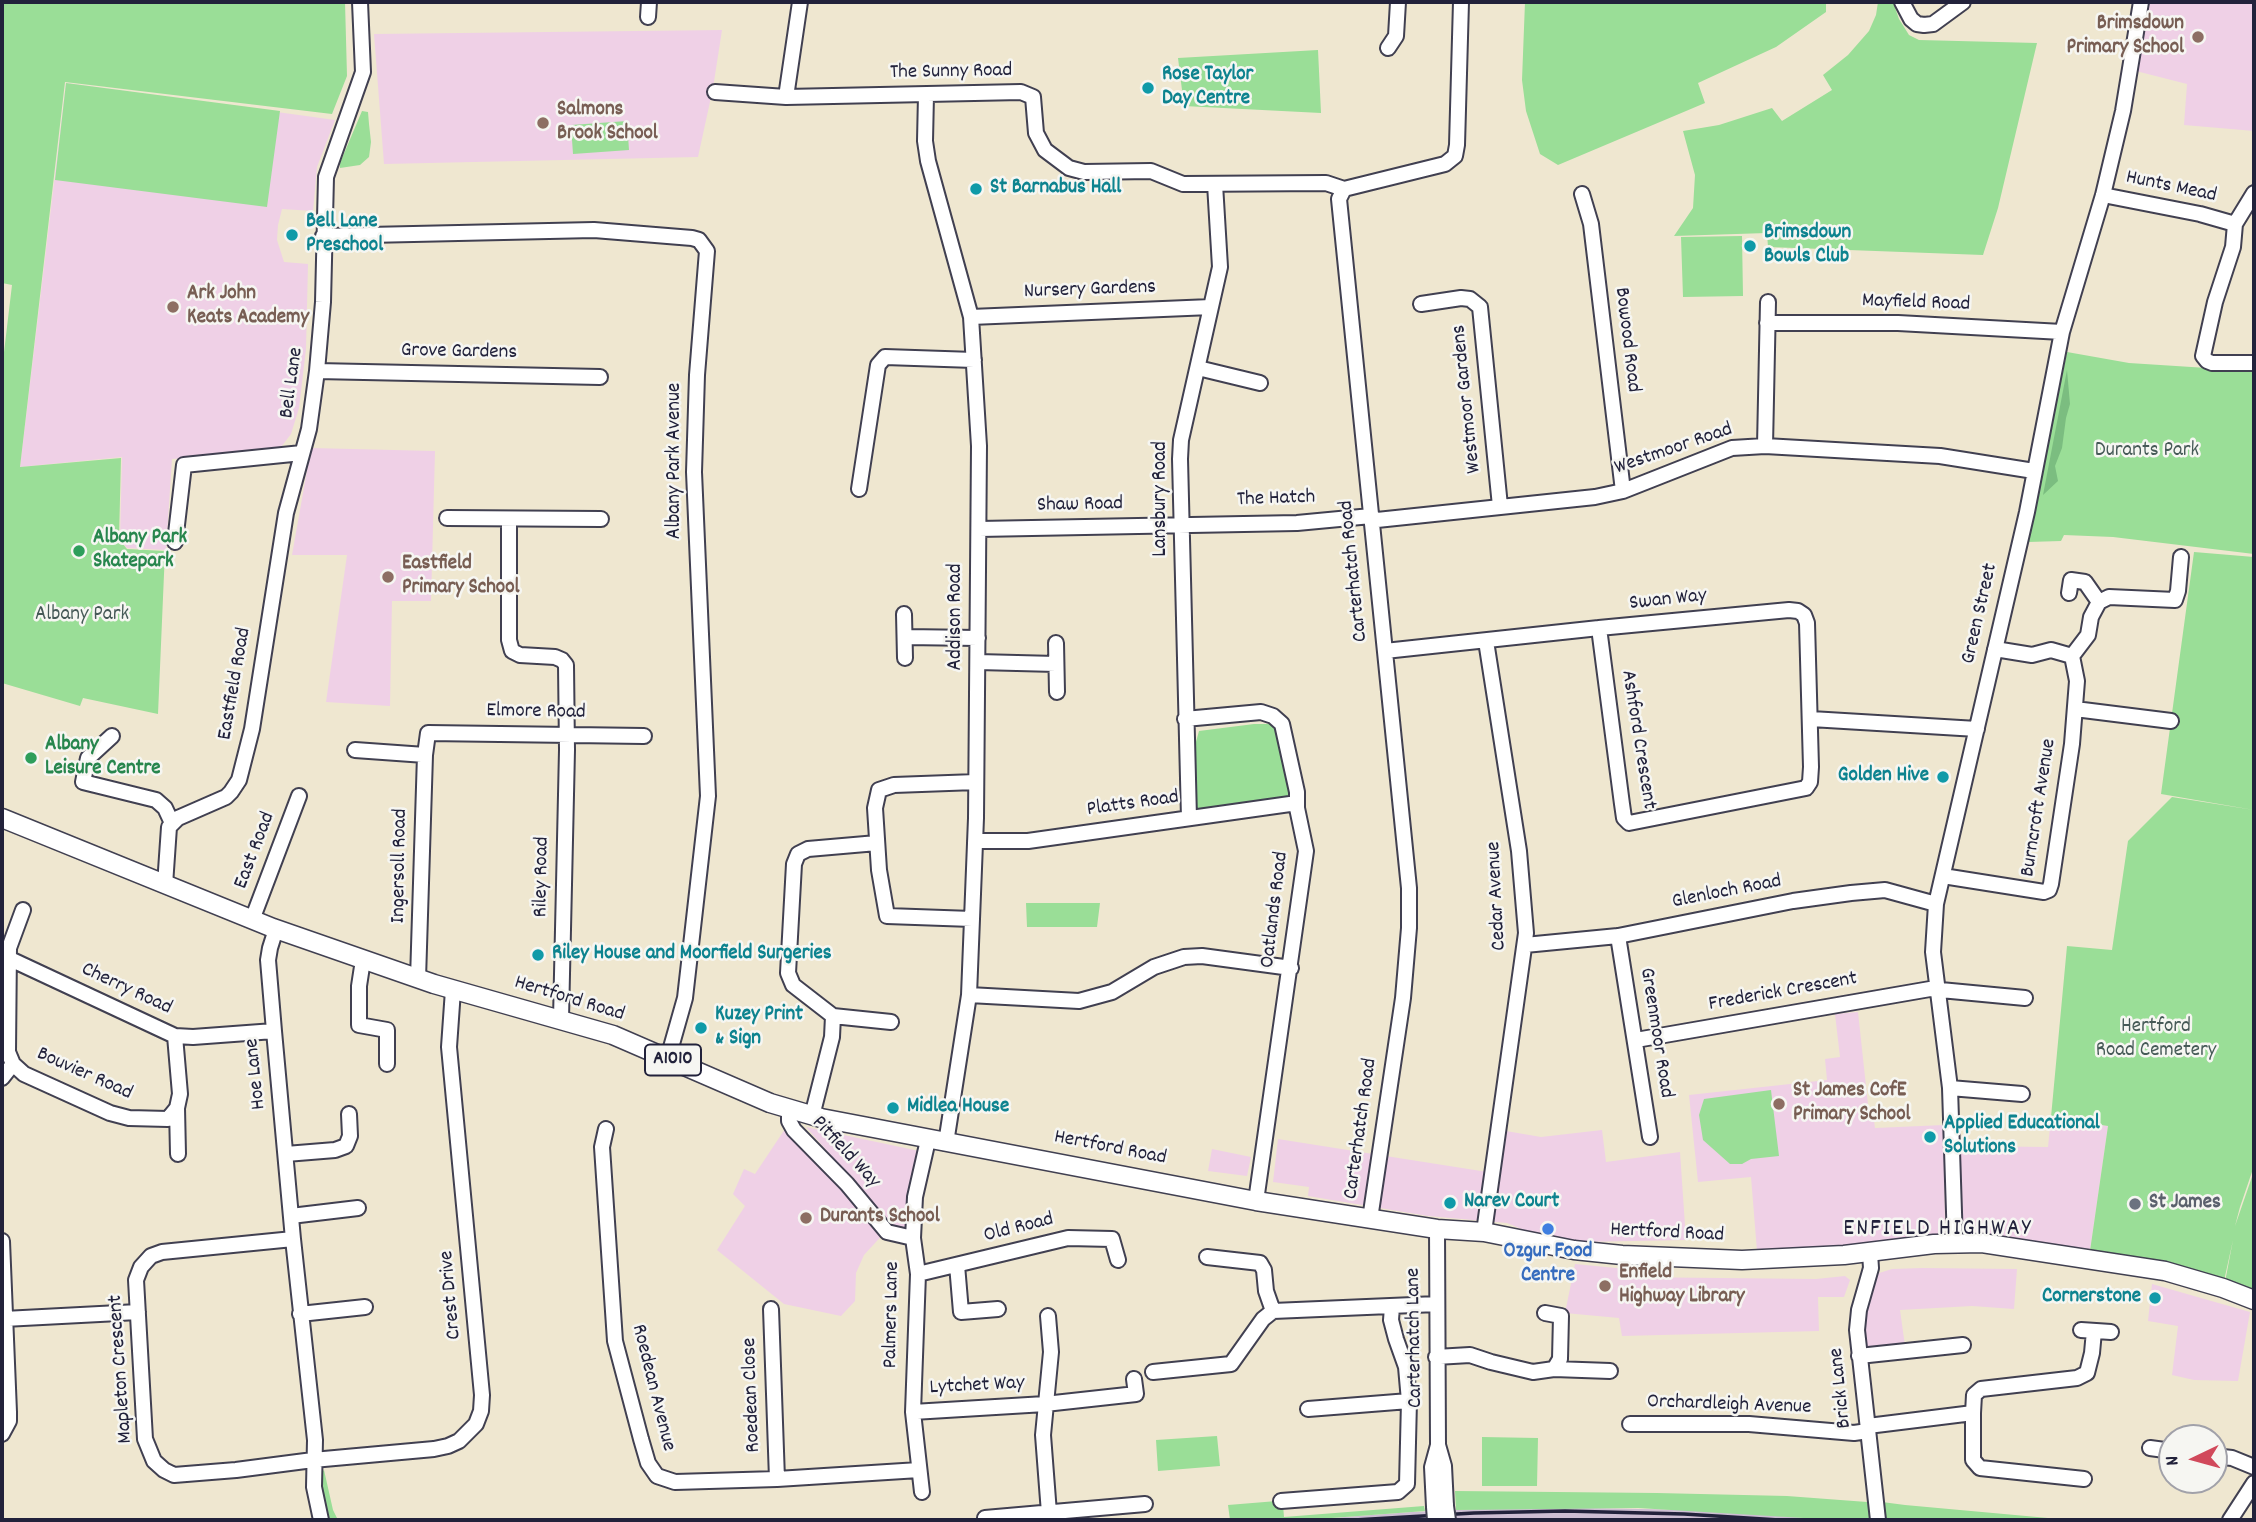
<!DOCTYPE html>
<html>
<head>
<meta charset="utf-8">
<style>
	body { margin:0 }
	#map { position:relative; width:2256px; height:1522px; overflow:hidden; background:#efe7d0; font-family:Dekko,sans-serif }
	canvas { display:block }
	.frame { position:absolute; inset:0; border:4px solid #22223b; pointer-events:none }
	.north { position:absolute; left:2158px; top:1424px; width:70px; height:70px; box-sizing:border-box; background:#f6f6f2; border:2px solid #a1a1a9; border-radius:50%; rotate:265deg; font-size:19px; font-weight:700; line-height:28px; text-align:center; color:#22223b }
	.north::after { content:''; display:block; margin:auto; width:24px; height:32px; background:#d1495b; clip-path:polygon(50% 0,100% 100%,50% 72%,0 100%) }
</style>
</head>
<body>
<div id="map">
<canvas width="2256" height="1522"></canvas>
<div class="frame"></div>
<div class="north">N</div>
</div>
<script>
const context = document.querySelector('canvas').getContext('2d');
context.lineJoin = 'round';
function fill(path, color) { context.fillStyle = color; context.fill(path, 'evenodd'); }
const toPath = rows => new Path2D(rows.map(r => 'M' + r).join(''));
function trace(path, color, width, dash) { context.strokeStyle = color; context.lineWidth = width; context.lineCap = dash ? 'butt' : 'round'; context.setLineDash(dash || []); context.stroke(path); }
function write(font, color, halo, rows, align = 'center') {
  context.font = font + ' Dekko,sans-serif'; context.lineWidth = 5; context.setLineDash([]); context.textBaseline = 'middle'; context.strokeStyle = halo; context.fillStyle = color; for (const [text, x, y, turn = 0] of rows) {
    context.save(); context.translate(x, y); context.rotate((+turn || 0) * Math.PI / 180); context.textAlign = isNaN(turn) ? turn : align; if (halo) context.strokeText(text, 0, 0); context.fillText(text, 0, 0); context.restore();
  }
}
fill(toPath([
	[2147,2,2254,2,2254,131,2184,125,2187,84,2136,71],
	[722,30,713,88,698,157,384,164,374,34],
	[66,83,335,120,317,167,313,211,282,209,278,225,277,240,284,262,308,264,306,349,299,408,291,434,278,451,172,459,166,550,127,548,120,540,122,457,20,467],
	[311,448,435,451,431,601,392,601,390,706,326,702,347,555,292,555],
	[1858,1012,1869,1114,1873,1114,1875,1128,1944,1125,1945,1233,1943,1236,1866,1245,1757,1251,1751,1177,1698,1182,1689,1095,1827,1080,1825,1059,1840,1057,1835,1014],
	[2051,1117,2108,1126,2090,1251,1968,1232,1961,1220,1958,1146,2048,1147],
	[806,1127,919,1151,907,1232,897,1231],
	[785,1129,887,1230,864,1255,856,1273,855,1301,841,1316,784,1304,717,1250,745,1206,733,1194,744,1169,755,1174],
	[1602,1130,1606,1162,1680,1152,1686,1240,1579,1242,1531,1233,1507,1223,1428,1216,1308,1196,1309,1187,1273,1182,1278,1139,1500,1174,1506,1131,1541,1137],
	[1212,1149,1251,1157,1247,1176,1208,1171],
	[1575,1264,1626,1269,1626,1277,1816,1279,1845,1276,1850,1280,1844,1297,1818,1297,1819,1331,1622,1336,1619,1318,1565,1313],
	[1922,1268,2017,1269,2014,1309,1972,1306,1900,1310,1905,1346,1867,1350,1865,1316,1876,1274,1892,1269],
	[2152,1284,2250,1312,2238,1381,2194,1380,2172,1375,2178,1326,2148,1321]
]), '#efd0e6');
fill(toPath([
	[1526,1507,1698,1510,1837,1520,1305,1520,1412,1512]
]), '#cdbed2');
fill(toPath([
	[2,2,345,2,347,76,332,114,65,82,20,467,121,458,119,539,127,549,165,551,158,714,83,698,80,706,2,683,2,369,12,285,2,283],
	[1525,2,1826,2,1826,12,1776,47,1698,83,1705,103,1558,165,1540,154,1526,111,1522,80],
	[1878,2,1893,2,1899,19,1909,35,1919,40,2037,43,1998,208,1983,255,1768,247,1767,233,1674,236,1693,208,1695,175,1683,131,1719,125,1772,108,1782,121,1832,90,1823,75,1848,55,1869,31,1876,15],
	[1318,50,1321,113,1184,106,1178,58],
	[66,83,280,111,267,207,55,180],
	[362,111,368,112,369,124,371,142,369,157,360,165,340,168,340,163],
	[627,121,629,150,573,154,571,125],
	[1742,236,1743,296,1683,297,1681,237],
	[2067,352,2129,363,2254,371,2254,554,2113,537,2064,535,2061,541,2028,542],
	[2194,552,2254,557,2254,1166,2240,1207,2235,1226,2254,1171,2254,1291,2225,1282,2233,1240,2224,1281,2090,1251,2108,1126,2051,1117,2067,946,2112,950,2128,841,2172,797,2254,810,2161,794],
	[1254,724,1270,724,1277,730,1292,795,1289,800,1203,813,1196,806,1194,784,1194,749,1199,731],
	[1026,903,1100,903,1097,927,1027,927],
	[1771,1090,1779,1156,1751,1159,1742,1164,1730,1164,1703,1140,1699,1115,1704,1099],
	[1217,1436,1220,1466,1158,1471,1156,1440],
	[1482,1437,1538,1438,1537,1486,1482,1486],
	[324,1470,333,1510,338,1520,328,1520,319,1482,321,1473],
	[1455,1491,1657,1493,1787,1496,1867,1502,1872,1520,1837,1520,1638,1508,1456,1510],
	[1277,1501,1283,1505,1284,1517,1424,1506,1425,1511,1305,1520,1230,1520,1228,1505],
	[1882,1502,1905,1505,2070,1520,1884,1520]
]), '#9ade97');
fill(toPath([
	[2067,370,2070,404,2066,418,2062,448,2055,466,2058,481,2043,495]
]), '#7bbd80');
const minor = toPath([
	[1902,2,1911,19,1917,24,1924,25,1933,24,1963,2],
	[648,17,649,2],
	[1388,48,1396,36,1398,2],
	[715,92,786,97,1021,92,1033,97,1036,133,1045,150,1069,168,1084,172,1151,171,1183,184,1326,183,1344,189],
	[926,95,925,141,928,161,971,317,979,446,976,818,969,995,946,1143],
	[786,97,800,2],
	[1582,194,1591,224,1623,491],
	[2103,195,2200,214,2235,224,2254,193],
	[2235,224,2233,247,2215,302,2203,356,2207,361,2212,363,2254,363],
	[323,236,594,230,692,238,699,240,707,251,697,375,694,472,708,796,685,998,668,1058],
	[1421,304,1461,298,1470,299,1480,307,1500,506],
	[971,317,1211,307],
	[1767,323,1898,323,2062,332],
	[1198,368,1260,383],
	[317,371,600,377],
	[1765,446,1768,302],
	[859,489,878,365,885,357,974,360],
	[447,518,601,519],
	[509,519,509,640,512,651,520,655,555,657,562,660,566,665,567,750,561,1019],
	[979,529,1297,523,1371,516,1377,520,1595,497,1623,491,1732,448,1765,446,1940,456,2034,471],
	[175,542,184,465,302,453],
	[2069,593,2071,580,2085,582,2099,602],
	[904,614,905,658],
	[905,637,978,638],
	[1056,643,1057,692],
	[1385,651,1599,628,1789,610,1798,611,1804,615,1807,623,1811,767,1810,782,1806,788,1629,823,1624,818,1622,804,1599,628],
	[2072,656,2088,635,2091,617,2099,602,2109,597,2175,600,2178,591,2181,557],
	[978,662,1056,664],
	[2075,709,2171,721],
	[1185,719,1261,712,1273,716,1282,724,1297,792,1297,808,1306,851,1256,1201],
	[1811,719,1977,729],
	[112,736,88,758,83,782,156,800,165,808,172,823],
	[355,750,425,755],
	[1189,818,1180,459,1181,440,1220,267,1215,184],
	[975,841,1028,841,1297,803],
	[877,843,808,849,798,854,794,864,788,973,793,985,833,1016,891,1022],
	[1943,876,2044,892,2049,890,2051,884,2072,744,2077,681,2072,656,2051,650,2032,655,1995,649],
	[165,885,169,827,178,818,226,797,231,792,239,780,252,729,286,513,309,429,317,371,323,302,326,177,363,72,360,2],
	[23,910,9,948,8,1052,13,1064,24,1074,110,1113,129,1118,168,1119,177,1108,180,1094,175,1036],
	[972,919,887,916,879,870,875,808,879,790,894,785,976,782],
	[252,920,299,796],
	[276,929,270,948,268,960,274,1031,293,1239,315,1440,314,1487,321,1520],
	[1618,936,1650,1137],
	[1525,945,1618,936,1793,901,1851,893,1885,890,1936,904],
	[8,958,175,1036,193,1037,274,1031],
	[363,960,359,986,359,1025,387,1030,387,1064],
	[418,979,425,755,428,733,644,736],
	[969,995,1079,1001,1112,992,1154,967,1184,957,1202,956,1291,968],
	[1636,1040,1930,989,2025,998],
	[2,1078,13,1064],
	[1950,1088,2022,1094],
	[177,1108,178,1154],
	[789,1111,789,1121,794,1130,847,1184,887,1232,913,1238],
	[812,1116,832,1037,833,1016],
	[606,1129,602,1147,615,1341,641,1439,648,1463,657,1476,675,1482,777,1479,919,1470],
	[286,1154,335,1150,346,1146,350,1136,349,1114],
	[291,1216,358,1208],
	[1370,1219,1403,998,1409,928,1409,888,1339,199,1344,189,1445,164,1455,156,1457,145,1461,2],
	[1484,1232,1526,933,1519,851,1486,641],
	[293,1239,162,1252,151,1256,141,1267,136,1280,145,1439,154,1461,164,1470,174,1475,236,1470,313,1460,434,1449,448,1446,459,1441,476,1424,481,1411,482,1395,449,1047,453,990],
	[2,1241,9,1412,9,1421,2,1434],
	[1955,1243,1950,1088,1933,952,1936,904,2027,512,2062,332,2103,195,2123,111,2141,2],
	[1870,1253,1871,1268,1859,1310,1857,1330,1878,1520],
	[1207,1257,1260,1263,1264,1270,1266,1291,1273,1311],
	[957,1265,961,1312,998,1309],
	[918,1274,1068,1238,1112,1239,1118,1260],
	[771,1309,777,1479],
	[300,1314,365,1307],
	[1048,1316,1051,1352,1043,1435,1049,1513],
	[4,1319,138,1312],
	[2081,1330,2111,1332],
	[1859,1356,1963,1345],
	[1436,1357,1470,1355,1491,1362,1533,1372,1554,1369,1560,1359,1561,1316,1545,1313],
	[1554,1369,1610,1371],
	[1153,1372,1231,1364,1263,1319,1273,1311,1437,1304],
	[1308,1409,1409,1401],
	[913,1412,1045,1404,1136,1394,1134,1379],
	[1973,1413,1974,1395,1981,1389,2077,1378,2087,1373,2092,1353,2094,1331],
	[1630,1424,1749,1424,1854,1433,1868,1431],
	[1868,1426,1973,1413,1973,1460,1980,1468,2084,1479],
	[1438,1445,1444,1466,1446,1506],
	[2150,1448,2172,1451],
	[2214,1456,2232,1458,2254,1467],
	[922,1492,913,1412,918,1274,913,1238,915,1197,928,1140],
	[1281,1501,1398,1492,1407,1484,1409,1401,1406,1367,1396,1339,1391,1320,1392,1307],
	[1434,1507,1432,1467,1438,1445,1437,1229],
	[985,1518,1145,1504],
	[2230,1520,2254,1483]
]);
const major = toPath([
	[2,818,273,928,434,984,613,1035,770,1103,821,1118,1256,1201,1437,1229,1484,1232,1574,1250,1622,1255,1742,1260,1844,1255,1934,1244,1982,1243,2165,1271,2223,1288,2254,1300]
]);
trace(minor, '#414051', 18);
trace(major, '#414051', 21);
trace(minor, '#fff', 14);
trace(major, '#fff', 18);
trace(toPath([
	[1354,1520,1474,1513,1565,1511,1684,1514,1779,1520]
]), '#22223b', 3.5);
const minorBridge = toPath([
	[1446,1506,1448,1520],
	[1434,1507,1435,1520]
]);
trace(minorBridge, '#414051', 18, []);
trace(minorBridge, '#fff', 14);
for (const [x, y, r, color] of [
	[2198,37,7,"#8d6e63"],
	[1148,88,7,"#0f9aa8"],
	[543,123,7,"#8d6e63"],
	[976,189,7,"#0f9aa8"],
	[292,235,7,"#0f9aa8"],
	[1750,246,7,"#0f9aa8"],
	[173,307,7,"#8d6e63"],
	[79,551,7,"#2e9e5b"],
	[388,577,7,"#8d6e63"],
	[31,758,7,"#2e9e5b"],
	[1943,777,7,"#0f9aa8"],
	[538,955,7,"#0f9aa8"],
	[701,1028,7,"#0f9aa8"],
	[1779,1104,7,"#8d6e63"],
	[893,1108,7,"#0f9aa8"],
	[1930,1137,7,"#0f9aa8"],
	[1450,1203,7,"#0f9aa8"],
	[2135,1204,7,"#6b7280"],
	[806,1218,7,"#8d6e63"],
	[1548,1229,7,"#3f7fe0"],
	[1605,1286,7,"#8d6e63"],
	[2155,1298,7,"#0f9aa8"]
]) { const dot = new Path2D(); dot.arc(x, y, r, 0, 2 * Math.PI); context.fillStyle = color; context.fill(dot); trace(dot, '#f6f6f2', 2.5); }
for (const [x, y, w] of [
	[673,1060,56]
]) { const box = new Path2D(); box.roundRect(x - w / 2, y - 15.5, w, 31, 5); context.fillStyle = '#f6f6f2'; context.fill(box); trace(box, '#22223b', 2); }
write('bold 19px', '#22223b', null, [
	["A1010",673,1060]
]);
write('bold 21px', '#785e54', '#f6f6f2', [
	["Brimsdown",2184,25,"right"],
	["Primary School",2184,49,"right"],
	["Salmons",557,111],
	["Brook School",557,135],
	["Ark John",187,295],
	["Keats Academy",187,319],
	["Eastfield",402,565],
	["Primary School",402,589],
	["St James CofE",1793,1092],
	["Primary School",1793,1116],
	["Durants School",820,1218],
	["Enfield",1619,1274],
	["Highway Library",1619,1298]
], 'left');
write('21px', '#22223b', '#f6f6f2', [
	["The Sunny Road",951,73,-1],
	["Hunts Mead",2171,188,12],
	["Nursery Gardens",1090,291,-2],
	["Mayfield Road",1916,304,2],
	["Bowood Road",1626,340,83],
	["Grove Gardens",459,353,1],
	["Bell Lane",293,383,-82],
	["Westmoor Gardens",1468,399,-96],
	["Westmoor Road",1674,450,-19],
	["Albany Park Avenue",676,461,-90],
	["Lansbury Road",1162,499,-90],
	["The Hatch",1276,500,-2],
	["Shaw Road",1080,506,-1],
	["Carterhatch Road",1355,571,-96],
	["Swan Way",1668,601,-6],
	["Green Street",1981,614,-77],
	["Addison Road",957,617,-90],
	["Eastfield Road",236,684,-80],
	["Elmore Road",536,713,1],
	["Ashford Crescent",1637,740,81],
	["Platts Road",1133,805,-8],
	["Burncroft Avenue",2040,808,-81],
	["East Road",256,851,-69],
	["Ingersoll Road",401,866,-89],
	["Riley Road",543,877,-89],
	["Glenloch Road",1727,893,-11],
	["Cedar Avenue",1498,896,-93],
	["Oatlands Road",1276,910,-83],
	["Cherry Road",126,990,25],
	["Frederick Crescent",1783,993,-10],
	["Hertford Road",569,1000,17],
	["Greenmoor Road",1655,1033,81],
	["Hoe Lane",257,1074,-96],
	["Bouvier Road",84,1075,24],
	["Carterhatch Road",1362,1129,-82],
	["Hertford Road",1110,1149,11],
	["Pitfield Way",845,1153,47],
	["Old Road",1019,1229,-14],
	["Hertford Road",1667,1234,3],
	["Crest Drive",452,1295,-95],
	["Palmers Lane",893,1315,-89],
	["Carterhatch Lane",1416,1338,-91],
	["Mapleton Crescent",122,1369,-94],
	["Lytchet Way",977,1387,-3],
	["Roedean Avenue",652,1388,76],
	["Brick Lane",1842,1388,-96],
	["Roedean Close",753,1395,-92],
	["Orchardleigh Avenue",1729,1406,2]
]);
write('bold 21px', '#0d838f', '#f6f6f2', [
	["Rose Taylor",1162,76],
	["Day Centre",1162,100],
	["St Barnabus Hall",990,189],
	["Bell Lane",306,223],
	["Preschool",306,247],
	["Brimsdown",1764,234],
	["Bowls Club",1764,258],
	["Golden Hive",1929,777,"right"],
	["Riley House and Moorfield Surgeries",552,955],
	["Kuzey Print",715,1016],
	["& Sign",715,1040],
	["Midlea House",907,1108],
	["Applied Educational",1944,1125],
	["Solutions",1944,1149],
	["Narev Court",1464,1203],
	["Cornerstone",2141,1298,"right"]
], 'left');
write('21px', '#465a57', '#f6f6f2', [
	["Durants Park",2147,452],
	["Albany Park",82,616],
	["Hertford",2156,1028],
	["Road Cemetery",2156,1052]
]);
write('bold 21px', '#27864d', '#f6f6f2', [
	["Albany Park",93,539],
	["Skatepark",93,563],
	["Albany",45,746],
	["Leisure Centre",45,770]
], 'left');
write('bold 21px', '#5b616d', '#f6f6f2', [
	["St James",2149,1204]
], 'left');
write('bold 21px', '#366cbe', '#f6f6f2', [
	["Ozgur Food",1548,1253],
	["Centre",1548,1277]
]);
context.letterSpacing = '2px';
write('24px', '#22223b', '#f6f6f2', [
	["ENFIELD HIGHWAY",1938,1231]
]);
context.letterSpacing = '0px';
</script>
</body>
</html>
